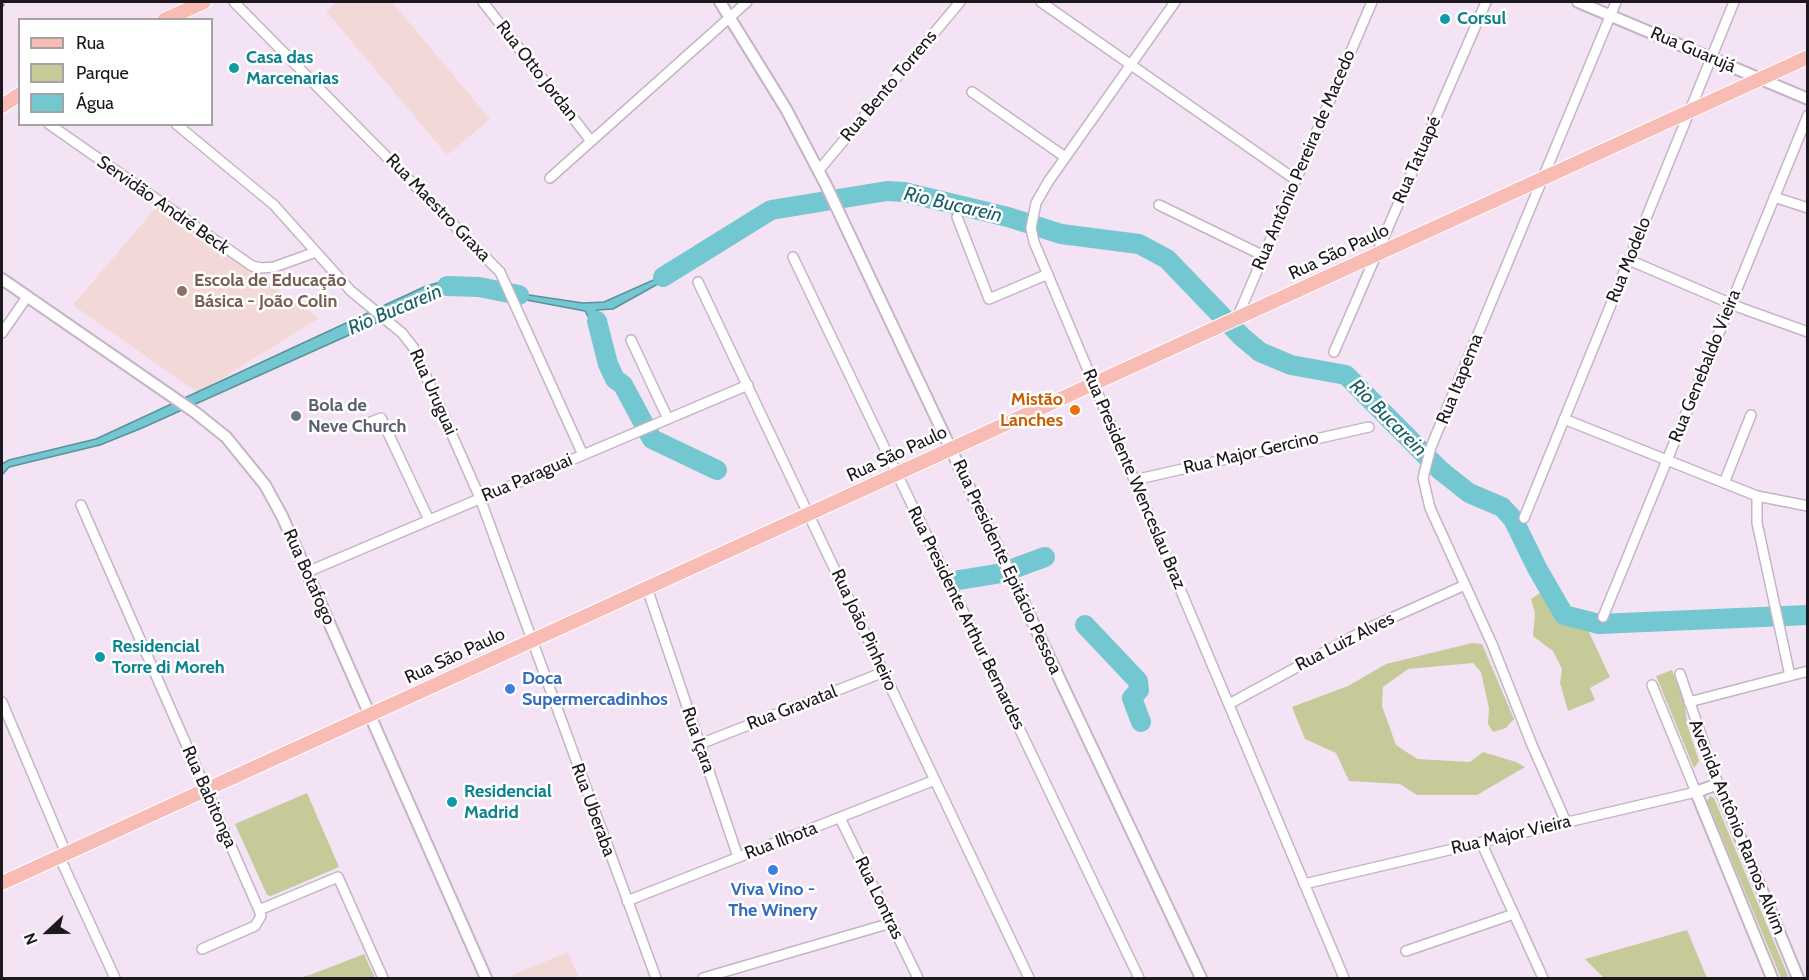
<!DOCTYPE html>
<html>
<head>
<meta charset="utf-8">
<style>
	body { margin:0 }
	#map { position:relative; width:1809px; height:980px; overflow:hidden; background:#f4e3f4; font-family:Cabin,sans-serif }
	canvas { display:block }
	.frame { position:absolute; inset:0; border:3px solid #1d171e; pointer-events:none }
	.legend { position:absolute; left:18px; top:18px; width:195px; height:108px; box-sizing:border-box; background:#fff; border:2px solid #a5a2a5; margin:0; padding:8px 10px; list-style:none; font-size:18px; color:#1d171e }
	.legend li { display:flex; align-items:center; gap:12px; height:30px }
	.legend b { width:30px; border:2px solid #a5a2a5 }
	.north { position:absolute; left:18px; top:902px; width:60px; height:60px; -webkit-text-stroke:4px #fff; paint-order:stroke; rotate:248deg; font-size:16px; font-weight:700; line-height:24px; text-align:center; color:#1d171e }
	.north::after { content:''; display:block; margin:auto; width:21px; height:27px; background:#1d171e; clip-path:polygon(50% 0,100% 100%,50% 72%,0 100%) }
</style>
</head>
<body>
<div id="map">
<canvas width="1809" height="980"></canvas>
<div class="frame"></div>
<ul class="legend">
<li><b style="height:8px;background:#f8bcb5"></b>Rua</li>
<li><b style="height:16px;background:#c6ca99"></b>Parque</li>
<li><b style="height:16px;background:#73c7d1"></b>Água</li>
</ul>
<div class="north">N</div>
</div>
<script>
const context = document.querySelector('canvas').getContext('2d');
context.lineJoin = 'round';
function fill(path, color) { context.fillStyle = color; context.fill(path, 'evenodd'); }
const toPath = rows => new Path2D(rows.map(r => 'M' + r).join(''));
function trace(path, color, width, dash) { context.strokeStyle = color; context.lineWidth = width; context.lineCap = dash ? 'butt' : 'round'; context.setLineDash(dash || []); context.stroke(path); }
function write(font, color, halo, rows, align = 'center') {
  context.font = font + ' Cabin,sans-serif'; context.lineWidth = 5; context.setLineDash([]); context.textBaseline = 'middle'; context.strokeStyle = halo; context.fillStyle = color; for (const [text, x, y, turn = 0] of rows) {
    context.save(); context.translate(x, y); context.rotate((+turn || 0) * Math.PI / 180); context.textAlign = isNaN(turn) ? turn : align; if (halo) context.strokeText(text, 0, 0); context.fillText(text, 0, 0); context.restore();
  }
}
fill(toPath([
	[337,2,392,2,490,119,447,155,326,11],
	[158,205,179,221,319,318,198,393,73,305],
	[568,952,579,978,505,978]
]), '#f3d8d8');
fill(toPath([
	[1544,590,1563,624,1587,628,1610,677,1590,688,1595,700,1568,711,1560,683,1562,669,1553,651,1533,636,1535,613,1531,599],
	[1472,643,1482,644,1514,719,1506,728,1493,732,1488,724,1489,708,1481,672,1473,663,1408,669,1383,687,1382,706,1396,745,1417,759,1470,762,1483,752,1516,762,1525,767,1477,795,1417,795,1400,784,1349,781,1336,753,1305,739,1292,707,1348,686,1386,664],
	[1672,670,1684,701,1688,727,1699,761,1694,768,1656,676],
	[307,793,339,867,271,896,267,895,235,824],
	[1710,796,1714,798,1789,978,1781,978,1707,801],
	[1687,930,1707,978,1604,978,1585,959],
	[364,954,375,978,298,978,310,975]
]), '#c6ca99');
const water = toPath([
	[685,266,683,270,613,309,597,310,605,347,585,311,489,293,445,292,142,428,100,445,9,467,2,475,2,464,9,460,96,439,426,286,441,282,583,303,604,302,685,266]
]);
fill(water, '#73c7d1');
trace(water, '#59929b', 1.5);
trace(toPath([
	[663,277,771,210,887,191,904,192,1008,217,1061,234,1139,244,1167,259,1242,337,1260,352,1291,365,1346,375,1440,470,1469,493,1502,507,1513,519,1537,568,1564,615,1599,624,1808,615],
	[447,286,479,287,519,295],
	[597,321,608,364,615,379,623,385,652,439,717,470],
	[1015,568,1045,557],
	[959,580,1002,573],
	[1085,625,1138,681,1139,690,1132,698,1141,722]
]), '#73c7d1', 20);
const minor = toPath([
	[234,2,500,272,583,455],
	[483,2,591,141],
	[1041,2,1296,180],
	[1175,2,1048,182,1036,203,1031,228,1034,242,1344,978],
	[972,92,1065,157],
	[49,124,252,266,261,268,274,267,316,252],
	[176,124,274,205,351,291,402,333,413,347,480,498,656,978],
	[819,170,960,2],
	[550,178,747,2],
	[1774,197,1808,208],
	[1159,205,1264,256],
	[957,217,989,299,1048,274],
	[793,257,1139,978],
	[1629,260,1741,308,1808,332],
	[698,282,1029,978],
	[1237,318,1372,2],
	[2,333,27,297],
	[631,340,668,419],
	[1334,352,1486,2],
	[1564,419,1757,496,1808,506],
	[366,424,381,418,429,520],
	[1134,480,1369,427],
	[1724,483,1751,415],
	[1757,496,1757,523,1790,676],
	[81,505,259,910,338,877,383,978],
	[1524,518,1734,2],
	[307,572,748,385],
	[647,588,738,857],
	[1603,617,1808,115],
	[1680,674,1718,784],
	[2,702,66,853],
	[1689,702,1808,671],
	[1229,704,1369,628,1465,585],
	[700,744,884,672],
	[840,818,918,978],
	[1566,822,1532,745,1492,644,1430,508,1423,478,1431,447,1616,2],
	[1481,842,1543,978],
	[59,856,115,978],
	[1304,884,1696,792,1652,685],
	[627,901,935,780],
	[202,949,255,926,261,916,259,910],
	[1406,951,1514,914],
	[703,978,891,923]
]);
const tertiary = toPath([
	[720,2,786,109,826,185,1201,978],
	[1578,2,1808,99],
	[2,279,196,413,226,437,265,485,282,516,486,978],
	[1772,978,1696,792,1718,784,1798,978]
]);
const primary = toPath([
	[164,20,204,2],
	[2,106,20,94],
	[2,883,1808,57]
]);
trace(minor, '#c5b4c5', 12);
trace(tertiary, '#c5b4c5', 14);
trace(primary, '#fff', 16);
trace(minor, '#fff', 9);
trace(tertiary, '#fff', 10);
trace(primary, '#f8bcb5', 14);
trace(toPath([
	[2,6,5,2]
]), '#807580', 3, [3, 6]);
for (const [x, y, r, color] of [
	[1445,19,6,"#0f9aa8"],
	[234,68,6,"#0f9aa8"],
	[182,291,6,"#8d6e63"],
	[1075,410,6,"#e8710a"],
	[296,416,6,"#6b7280"],
	[100,657,6,"#0f9aa8"],
	[510,689,6,"#3f7fe0"],
	[452,802,6,"#0f9aa8"],
	[773,870,6,"#3f7fe0"]
]) { const dot = new Path2D(); dot.arc(x, y, r, 0, 2 * Math.PI); context.fillStyle = color; context.fill(dot); trace(dot, '#fff', 2); }
write('bold 18px', '#0d838f', '#fff', [
	["Corsul",1457,19],
	["Casa das",246,58],
	["Marcenarias",246,79],
	["Residencial",112,647],
	["Torre di Moreh",112,668],
	["Residencial",464,792],
	["Madrid",464,813]
], 'left');
write('18px', '#1d171e', '#fff', [
	["Rua Guarujá",1693,50,23],
	["Rua Otto Jordan",537,71,52],
	["Rua Bento Torrens",889,86,-50],
	["Rua Antônio Pereira de Macedo",1304,160,-67],
	["Rua Tatuapé",1417,160,-66],
	["Servidão André Beck",163,205,35],
	["Rua Maestro Graxa",438,208,46],
	["Rua São Paulo",1339,252,-25],
	["Rua Modelo",1629,260,-68],
	["Rua Genebaldo Vieira",1705,366,-68],
	["Rua Itapema",1460,379,-68],
	["Rua Uruguai",433,392,66],
	["Rua Major Gercino",1251,453,-13],
	["Rua São Paulo",897,454,-25],
	["Rua Paraguai",527,478,-23],
	["Rua Presidente Wenceslau Braz",1134,479,67],
	["Rua Presidente Epitácio Pessoa",1007,567,65],
	["Rua Botafogo",309,577,66],
	["Rua Presidente Arthur Bernardes",966,618,64],
	["Rua João Pinheiro",864,630,65],
	["Rua Luiz Alves",1345,642,-27],
	["Rua São Paulo",455,656,-25],
	["Rua Gravatal",792,708,-21],
	["Rua Içara",698,740,71],
	["Rua Babitonga",209,797,66],
	["Rua Uberaba",593,810,70],
	["Avenida Antônio Ramos Alvim",1737,827,68],
	["Rua Major Vieira",1511,835,-13],
	["Rua Ilhota",781,841,-21],
	["Rua Lontras",879,898,64]
]);
write('bold 18px', '#785e54', '#fff', [
	["Escola de Educação",194,281],
	["Básica - João Colin",194,302]
], 'left');
write('bold 18px', '#c56008', '#fff', [
	["Mistão",1063,400],
	["Lanches",1063,421]
], 'right');
write('bold 18px', '#5b616d', '#fff', [
	["Bola de",308,406],
	["Neve Church",308,427]
], 'left');
write('bold 18px', '#366cbe', '#fff', [
	["Doca",522,679],
	["Supermercadinhos",522,700],
	["Viva Vino -",773,890,"center"],
	["The Winery",773,911,"center"]
], 'left');
write('italic 20px', '#1b6168', '#fff', [
	["Rio Bucarein",953,205,13],
	["Rio Bucarein",395,310,-23],
	["Rio Bucarein",1388,418,45]
]);
</script>
</body>
</html>
